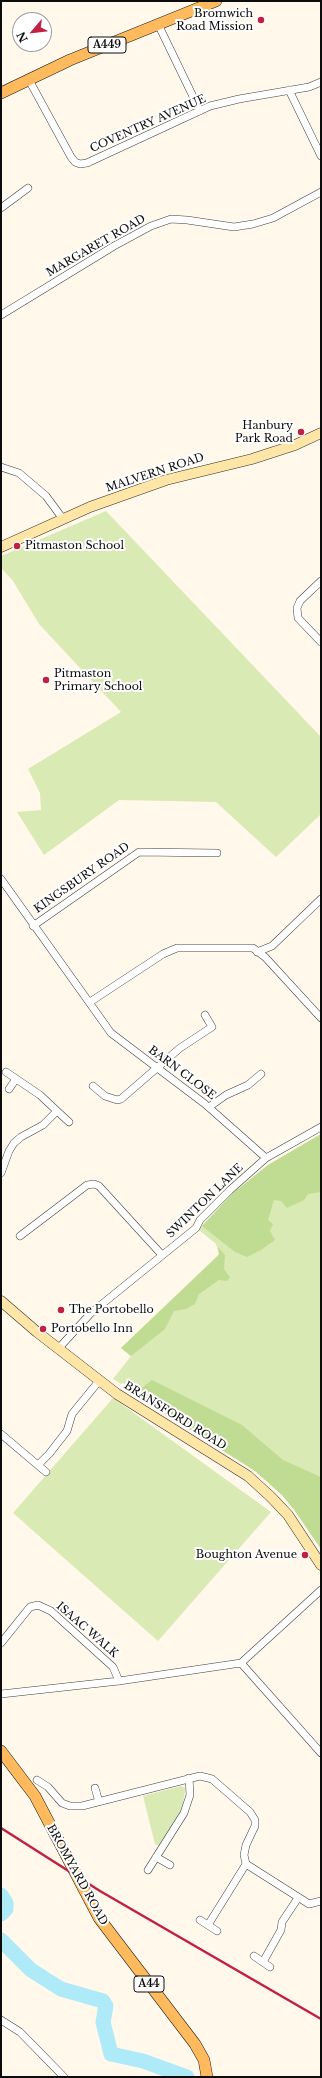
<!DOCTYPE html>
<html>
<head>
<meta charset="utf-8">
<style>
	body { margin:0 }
	#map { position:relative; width:322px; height:2078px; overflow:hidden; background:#fff8eb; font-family:"Libre Baskerville",serif }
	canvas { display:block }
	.frame { position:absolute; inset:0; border:2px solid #0c0c0c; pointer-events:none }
	.north { position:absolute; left:12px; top:12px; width:40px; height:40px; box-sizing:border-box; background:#fff; border:1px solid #9e9e9e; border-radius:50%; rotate:242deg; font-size:11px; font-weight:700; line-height:16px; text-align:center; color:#0c0c0c }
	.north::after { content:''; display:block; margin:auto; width:14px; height:18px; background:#c11f43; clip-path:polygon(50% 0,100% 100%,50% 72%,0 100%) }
</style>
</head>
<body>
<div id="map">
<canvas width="322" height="2078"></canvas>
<div class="frame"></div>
<div class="north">N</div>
</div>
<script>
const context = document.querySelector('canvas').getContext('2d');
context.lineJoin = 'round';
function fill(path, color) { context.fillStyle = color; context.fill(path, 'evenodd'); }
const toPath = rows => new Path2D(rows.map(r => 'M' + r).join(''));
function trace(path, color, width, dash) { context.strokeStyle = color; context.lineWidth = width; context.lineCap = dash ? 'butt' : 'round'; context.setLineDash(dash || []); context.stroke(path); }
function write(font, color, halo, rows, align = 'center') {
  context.font = font + ' "Libre Baskerville",serif'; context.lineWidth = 4; context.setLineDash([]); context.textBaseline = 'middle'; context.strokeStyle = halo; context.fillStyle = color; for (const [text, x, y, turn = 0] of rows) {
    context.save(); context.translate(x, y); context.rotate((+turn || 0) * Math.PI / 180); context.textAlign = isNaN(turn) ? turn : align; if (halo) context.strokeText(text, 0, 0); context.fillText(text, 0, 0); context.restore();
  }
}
fill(toPath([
	[106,511,321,737,321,814,276,857,216,802,119,800,44,855,17,812,41,810,40,793,28,769,121,712,39,624,13,581,1,568,1,556],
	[321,1134,321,1549,295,1511,282,1495,255,1471,130,1392,129,1387,123,1383,121,1384,113,1379,131,1356,121,1348,219,1254,216,1244,199,1230,202,1226,233,1193,268,1165],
	[113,1398,271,1512,158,1641,13,1513],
	[181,1786,185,1788,185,1792,182,1808,159,1846,155,1844,143,1796]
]), '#daeab4');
fill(toPath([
	[321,1134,321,1192,308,1194,304,1200,287,1208,281,1201,274,1200,268,1220,273,1224,270,1231,275,1240,261,1250,247,1257,235,1252,202,1226,233,1193,268,1165],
	[218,1247,225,1255,224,1269,230,1277,227,1281,219,1280,199,1294,195,1304,186,1309,174,1311,165,1329,131,1356,121,1348,219,1255],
	[152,1380,242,1425,283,1460,321,1477,321,1549,295,1511,282,1495,255,1471,134,1394]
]), '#c0dc92');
trace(toPath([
	[1,1895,6,1903,6,1909,1,1914],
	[1,1940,31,1970,61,1989,103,2001,106,2006,103,2022,111,2054,143,2061,187,2077]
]), '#aeeaf8', 15);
const street = toPath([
	[158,24,200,111],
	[29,80,71,157,75,162,80,164,87,163,210,106,239,99,309,87,321,82],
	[289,90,321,156],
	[1,208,28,188],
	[1,315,114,246,151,226,171,219,187,220,234,227,253,224,273,218,321,192],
	[1,467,19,473,46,496,63,519],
	[321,581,300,601,297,608,298,618,321,642],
	[1,879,111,1033,205,1104,266,1158],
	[33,926,139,852,217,853],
	[257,952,272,946,321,899],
	[90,1002,163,954,177,948,253,948,265,957,321,1018],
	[93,1086,105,1096,117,1100,121,1099,180,1048,212,1027,205,1015],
	[9,1089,16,1079],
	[209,1107,226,1095,248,1085,261,1074],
	[57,1111,69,1122],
	[1,1173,9,1151,14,1143,21,1137,43,1125,57,1111,40,1095,6,1072],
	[20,1236,87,1185,94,1184,99,1186,162,1255],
	[58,1349,91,1313,196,1228,200,1220,230,1190,266,1158,321,1127],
	[1,1434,46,1472],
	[38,1465,49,1454,67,1431,72,1414,99,1381],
	[1,1643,30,1607,38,1605,51,1611,113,1667,119,1681],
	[241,1663,321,1753],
	[1,1694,119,1681,241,1663,321,1590],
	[37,1780,48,1787,62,1803,70,1806,82,1806,200,1776,212,1779,250,1812,255,1820,255,1826,246,1845,244,1855,246,1864,309,1904,321,1901],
	[95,1788,99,1802],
	[156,1857,170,1865],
	[148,1870,184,1813,190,1795,189,1778],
	[200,1920,217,1931],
	[208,1925,246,1864],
	[254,1956,270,1967],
	[263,1962,281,1930,282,1922,298,1898],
	[1,2020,20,2032,64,2077]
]);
const secondary = toPath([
	[1,547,90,507,166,480,252,459,295,445,321,433],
	[1,1301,37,1332,117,1394,248,1476,271,1497,288,1515,321,1565]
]);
const primary = toPath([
	[1,93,70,60,216,1],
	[1,1751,35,1796,99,1918,195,2044,204,2060,207,2077]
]);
trace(street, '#3f3f3f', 8);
trace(secondary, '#2e2e2e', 11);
trace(primary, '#1d1d1d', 12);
trace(street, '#fff', 7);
trace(secondary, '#ffe5a6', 10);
trace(primary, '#feba5c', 11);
trace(toPath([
	[1,1828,100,1891,321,2019]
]), '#c11f43', 2.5);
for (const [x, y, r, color] of [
	[261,20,4,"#c11f43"],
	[301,432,4,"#c11f43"],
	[17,546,4,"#c11f43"],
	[46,680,4,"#c11f43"],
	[61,1310,4,"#c11f43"],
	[43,1329,4,"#c11f43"],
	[305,1555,4,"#c11f43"]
]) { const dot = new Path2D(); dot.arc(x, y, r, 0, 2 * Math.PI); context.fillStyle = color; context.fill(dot); trace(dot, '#fff', 1.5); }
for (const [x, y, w] of [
	[107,45,38],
	[149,1984,30]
]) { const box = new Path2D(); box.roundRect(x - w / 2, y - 8, w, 16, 3); context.fillStyle = '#fff'; context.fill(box); trace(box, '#0c0c0c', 1); }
write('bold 10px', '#0c0c0c', null, [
	["A449",107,45],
	["A44",149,1984]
]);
write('11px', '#0c0c0c', '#fff', [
	["Bromwich",253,14,"right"],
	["Road Mission",253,27,"right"],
	["Hanbury",293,426,"right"],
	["Park Road",293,439,"right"],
	["Pitmaston School",25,546],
	["Pitmaston",54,674],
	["Primary School",54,687],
	["The Portobello",69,1310],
	["Portobello Inn",51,1329],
	["Boughton Avenue",297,1555,"right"]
], 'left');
write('11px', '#0c0c0c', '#fff', [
	["COVENTRY AVENUE",148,124,-24],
	["MARGARET ROAD",96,246,-30],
	["MALVERN ROAD",155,473,-18],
	["KINGSBURY ROAD",82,878,-35],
	["BARN CLOSE",182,1073,37],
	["SWINTON LANE",205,1201,-44],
	["BRANSFORD ROAD",175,1416,32],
	["ISAAC WALK",87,1630,41],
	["BROMYARD ROAD",77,1875,61]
]);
</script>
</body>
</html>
